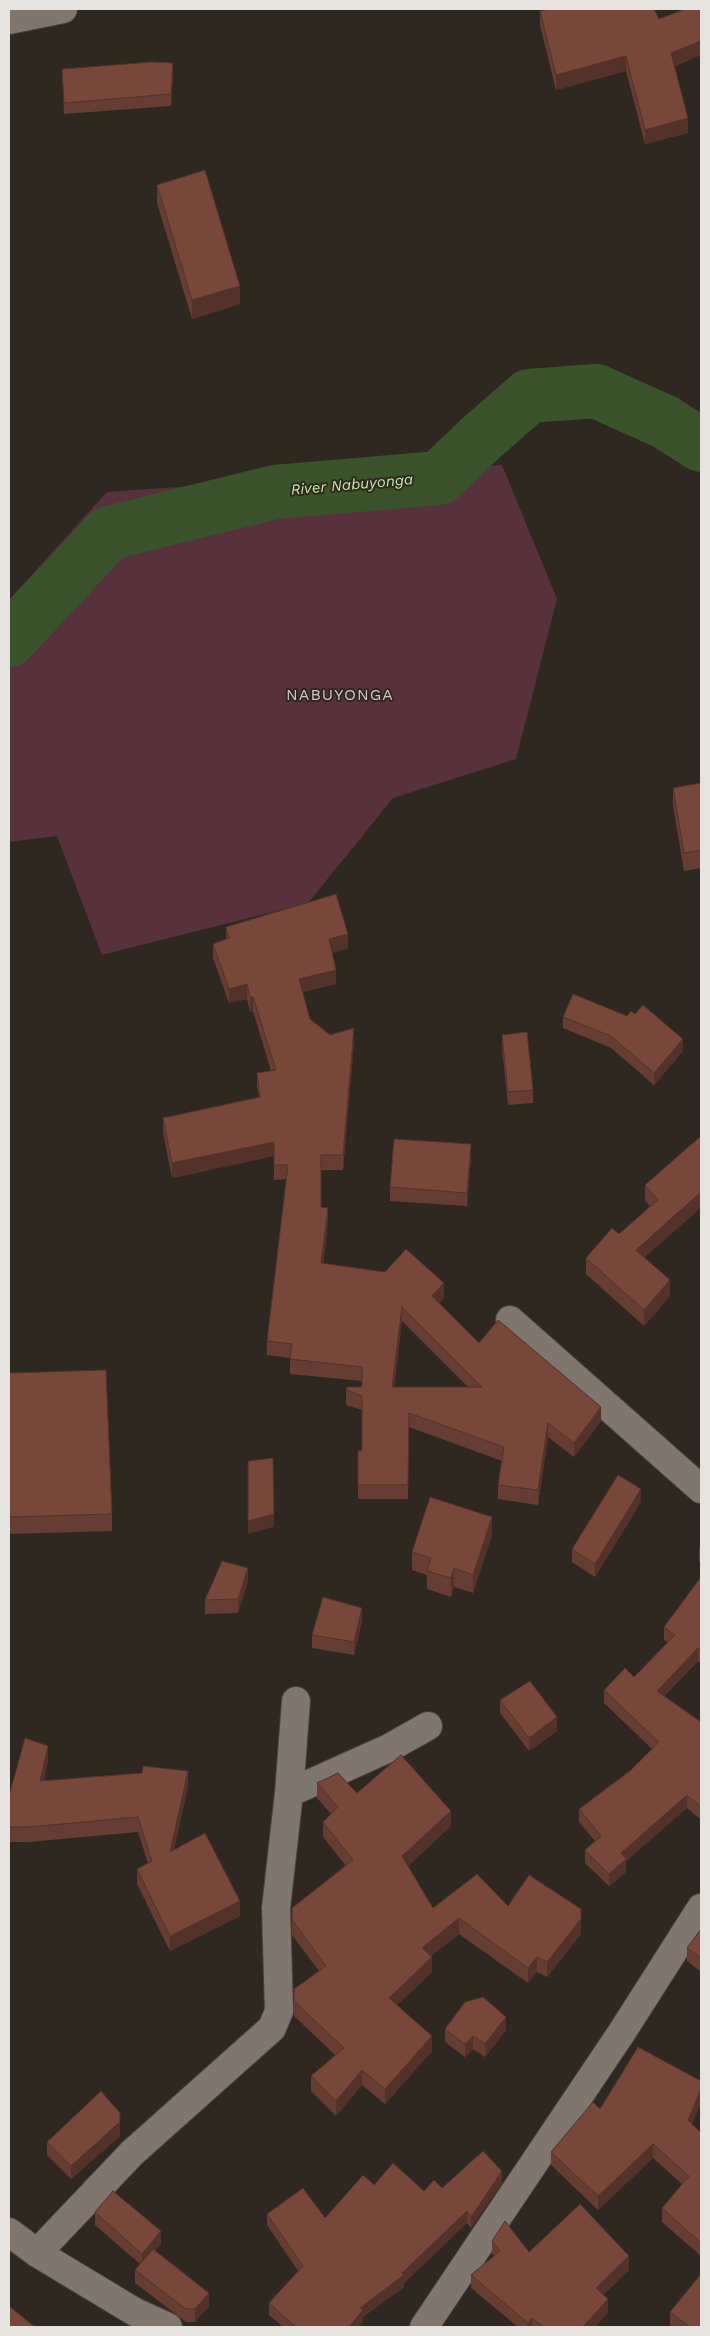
<!DOCTYPE html>
<html>
<head>
<meta charset="utf-8">
<style>
	body { margin:0 }
	#map { position:relative; width:710px; height:2336px; overflow:hidden; background:#2f2821; font-family:"Work Sans",sans-serif }
	canvas { display:block }
	.frame { position:absolute; inset:0; border:10px solid #e7e3de; pointer-events:none }
</style>
</head>
<body>
<div id="map">
<canvas width="710" height="2336"></canvas>
<div class="frame"></div>
</div>
<script>
const context = document.querySelector('canvas').getContext('2d');
context.lineJoin = 'round';
function fill(path, color) { context.fillStyle = color; context.fill(path, 'evenodd'); }
const toPath = rows => new Path2D(rows.map(r => 'M' + r).join(''));
function trace(path, color, width, dash) { context.strokeStyle = color; context.lineWidth = width; context.lineCap = dash ? 'butt' : 'round'; context.setLineDash(dash || []); context.stroke(path); }
function write(font, color, halo, rows, align = 'center') {
  context.font = font + ' "Work Sans",sans-serif'; context.lineWidth = 4; context.setLineDash([]); context.textBaseline = 'middle'; context.strokeStyle = halo; context.fillStyle = color; for (const [text, x, y, turn = 0] of rows) {
    context.save(); context.translate(x, y); context.rotate((+turn || 0) * Math.PI / 180); context.textAlign = isNaN(turn) ? turn : align; if (halo) context.strokeText(text, 0, 0); context.fillText(text, 0, 0); context.restore();
  }
}
fill(toPath([
	[502,465,557,599,516,759,393,798,308,903,102,955,57,836,9,842,9,600,107,492]
]), '#57323d');
trace(toPath([
	[9,640,109,533,275,492,439,478,481,438,529,396,596,391,665,422,701,445]
]), '#3a532b', 54);
const street = toPath([
	[9,20,63,9],
	[510,1320,701,1489],
	[289,1793,389,1748,428,1726],
	[9,2232,37,2253,135,2312,168,2327],
	[37,2253,132,2153,272,2028,279,2011,276,1908,289,1793,296,1701],
	[424,2327,622,2032,701,1908]
]);
trace(street, '#49433e', 30);
trace(street, '#7f776e', 28);
fill(toPath([
	[549,9,654,9,659,19,701,9,701,55,675,66,688,133,645,144,626,71,556,90,540,25,540,11],
	[62,69,173,75,171,106,64,114],
	[157,185,240,304,192,319,157,203],
	[701,783,701,868,684,871,673,806,673,788],
	[226,927,348,948,332,953,336,984,302,992,310,1019,330,1035,354,1043,343,1170,321,1170,321,1207,328,1222,323,1264,444,1298,439,1303,479,1343,601,1421,574,1457,548,1437,538,1505,498,1499,498,1485,502,1461,409,1427,408,1499,358,1499,358,1451,362,1451,362,1410,346,1405,346,1390,362,1387,362,1381,290,1374,290,1358,267,1355,267,1341,286,1179,274,1180,274,1156,172,1178,163,1132,163,1118,259,1097,257,1087,257,1073,271,1071,253,1011,250,1012,247,999,229,1003,213,958,213,944,226,939],
	[402,1321,468,1387,394,1387],
	[563,1017,683,1051,654,1085,611,1048,563,1028],
	[502,1035,533,1090,533,1103,508,1105,502,1048],
	[701,1136,645,1258,670,1296,644,1326,586,1274,586,1258,619,1234,650,1206,645,1201,645,1185],
	[471,1157,467,1206,390,1201,390,1187],
	[9,1373,112,1514,112,1531,9,1534],
	[641,1502,595,1577,572,1562,572,1549],
	[492,1535,473,1593,454,1587,451,1597,427,1589,427,1575,412,1570,412,1552],
	[701,1545,701,1563,699,1561,699,1548],
	[701,1577,701,1663,698,1661,664,1696,701,1722,701,1820,687,1808,626,1861,626,1872,609,1886,585,1863,585,1850,595,1841,579,1822,579,1809,631,1770,652,1749,604,1703,604,1690,634,1677,668,1642,664,1640,664,1627],
	[248,1581,238,1613,205,1614,205,1600],
	[362,1621,354,1655,312,1648,312,1635],
	[500,1700,557,1731,529,1751,500,1713],
	[48,1761,44,1780,188,1786,174,1850,240,1916,170,1951,137,1884,137,1869,148,1863,138,1832,29,1842,9,1842,9,1796],
	[317,1783,357,1793,451,1826,408,1866,433,1908,508,1906,581,1934,547,1977,537,1972,528,1983,459,1934,431,1956,432,1972,397,2005,432,2051,385,2104,362,2085,336,2116,311,2091,311,2076,335,2055,294,2016,294,2001,319,1971,292,1935,292,1908,346,1866,323,1837,323,1822,331,1814,317,1798],
	[701,1929,701,1972,687,1961,687,1948],
	[445,2029,506,2030,485,2057,473,2049,465,2057,445,2042],
	[701,2081,701,2102,692,2124,701,2133,701,2256,662,2222,662,2208,682,2184,653,2158,598,2210,551,2165,551,2152,600,2109],
	[120,2136,71,2179,47,2155,47,2142],
	[502,2183,471,2228,467,2223,404,2283,404,2287,363,2317,363,2322,359,2327,283,2327,269,2315,269,2303,298,2271,267,2225,267,2214,325,2218,374,2185,424,2191],
	[95,2212,161,2244,155,2251,209,2306,195,2322,186,2322,135,2283,135,2270,140,2264,95,2225],
	[492,2241,529,2252,629,2270,603,2295,608,2312,595,2327,518,2327,471,2288,471,2275,494,2256,492,2254],
	[670,2312,701,2327,673,2327,670,2325]
]), '#663d32');
fill(toPath([
	[701,41,701,55,671,67,671,53],
	[626,56,626,71,556,90,556,75],
	[173,63,173,75,171,106,171,94],
	[688,118,688,133,645,144,645,130],
	[240,286,240,304,192,319,192,300],
	[348,934,348,948,329,954,329,939],
	[336,970,336,984,299,993,299,979],
	[247,984,247,999,229,1003,229,989],
	[250,997,253,997,253,1011,250,1012],
	[354,1028,354,1043,343,1170,343,1155],
	[683,1039,683,1051,654,1085,654,1073],
	[274,1142,274,1156,172,1178,172,1163],
	[471,1144,471,1157,467,1206,467,1193],
	[701,1192,701,1208,636,1265,636,1250],
	[328,1208,328,1222,321,1278,321,1263],
	[670,1280,670,1296,644,1326,644,1310],
	[444,1283,444,1298,432,1311,432,1296],
	[402,1307,402,1321,392,1402,392,1387],
	[601,1407,601,1421,574,1457,574,1443],
	[548,1423,548,1437,538,1505,538,1490],
	[641,1489,641,1502,595,1577,595,1564],
	[274,1514,274,1527,248,1534,248,1521],
	[492,1517,492,1535,473,1593,473,1575],
	[248,1568,248,1581,238,1613,238,1599],
	[454,1568,454,1587,451,1597,451,1578],
	[362,1608,362,1621,354,1655,354,1642],
	[698,1648,698,1661,657,1704,657,1691],
	[557,1717,557,1731,529,1751,529,1738],
	[48,1746,48,1761,40,1796,40,1781],
	[188,1771,188,1786,170,1867,170,1852],
	[687,1795,687,1808,626,1861,626,1872,609,1886,609,1874,621,1853],
	[451,1811,451,1826,402,1871,402,1856],
	[240,1901,240,1916,170,1951,170,1936],
	[459,1918,459,1934,422,1963,422,1948],
	[581,1919,581,1934,547,1977,547,1962],
	[432,1957,432,1972,389,2013,389,1998],
	[537,1957,537,1972,528,1983,528,1968],
	[506,2017,506,2030,485,2057,485,2044],
	[432,2036,432,2051,385,2104,385,2089],
	[473,2036,473,2049,465,2057,465,2044],
	[362,2070,362,2085,336,2116,336,2101],
	[701,2089,701,2102,688,2134,688,2120],
	[120,2122,120,2136,71,2179,71,2166],
	[653,2144,653,2158,598,2210,598,2196],
	[502,2171,502,2183,471,2228,471,2217],
	[467,2211,467,2223,404,2283,404,2287,363,2317,363,2322,359,2327,349,2327,360,2308,402,2273],
	[161,2231,161,2244,142,2267,142,2254],
	[629,2256,629,2270,596,2301,596,2288],
	[209,2293,209,2306,195,2322,195,2309],
	[608,2299,608,2312,595,2327,583,2327],
	[532,2318,532,2327,528,2327,528,2323]
]), '#533229');
const building = toPath([
	[550,9,654,9,659,19,685,9,701,9,701,41,671,53,688,118,645,130,626,56,556,75,540,11,550,9],
	[153,62,173,63,171,94,64,103,62,69,153,62],
	[205,170,240,286,192,300,157,185,205,170],
	[701,783,701,850,684,853,673,788,701,783],
	[336,894,348,934,329,939,336,970,299,979,310,1019,330,1035,354,1028,343,1155,321,1155,321,1207,328,1208,321,1263,385,1272,406,1249,444,1283,432,1296,479,1343,498,1320,601,1407,574,1443,548,1423,538,1490,498,1485,504,1447,409,1413,408,1485,358,1485,358,1451,362,1451,362,1396,346,1390,347,1387,362,1387,362,1367,290,1359,292,1344,267,1341,288,1165,274,1165,274,1142,172,1163,163,1118,260,1097,257,1073,276,1070,253,997,250,997,247,984,229,989,213,944,229,938,226,927,336,894],
	[402,1307,482,1387,392,1387,402,1307],
	[573,994,627,1016,631,1011,635,1014,643,1005,683,1039,654,1073,611,1036,563,1017,573,994],
	[527,1032,533,1090,508,1092,502,1035,527,1032],
	[701,1136,701,1192,636,1250,670,1280,644,1310,586,1258,612,1228,619,1234,658,1200,645,1185,701,1136],
	[394,1139,471,1144,467,1193,390,1187,394,1139],
	[106,1370,112,1514,9,1517,9,1373,106,1370],
	[273,1458,274,1514,248,1521,248,1461,273,1458],
	[618,1475,641,1489,595,1564,572,1549,618,1475],
	[430,1497,492,1517,473,1575,454,1568,451,1578,427,1571,431,1558,412,1552,430,1497],
	[222,1561,248,1568,238,1599,205,1600,222,1561],
	[701,1577,701,1651,698,1648,657,1691,701,1722,701,1807,687,1795,621,1853,626,1859,609,1874,585,1850,601,1836,579,1809,631,1770,659,1742,604,1690,625,1668,634,1677,675,1635,664,1627,701,1577],
	[323,1597,362,1608,354,1642,312,1635,323,1597],
	[530,1681,557,1717,529,1738,500,1700,530,1681],
	[25,1738,48,1746,40,1781,142,1773,143,1766,188,1771,170,1852,205,1833,240,1901,170,1936,137,1869,152,1861,138,1817,29,1827,9,1827,9,1796,25,1738],
	[401,1755,451,1811,402,1856,433,1908,477,1874,508,1906,529,1875,581,1909,581,1919,547,1962,537,1957,528,1968,459,1918,422,1948,432,1957,389,1998,432,2036,385,2089,362,2070,336,2101,311,2076,344,2048,294,2001,294,1989,326,1966,292,1920,292,1908,353,1860,323,1822,338,1807,317,1783,338,1773,357,1793,401,1755],
	[701,1929,701,1958,687,1948,701,1929],
	[483,1997,506,2017,485,2044,473,2036,465,2044,445,2029,465,2002,483,1997],
	[638,2047,701,2081,701,2089,688,2120,701,2133,701,2243,662,2208,689,2176,653,2144,598,2196,551,2152,593,2102,600,2109,638,2047],
	[101,2091,120,2113,120,2122,71,2166,47,2142,101,2091],
	[483,2151,502,2171,471,2217,467,2211,402,2273,404,2275,360,2308,363,2310,349,2327,296,2327,269,2303,303,2266,267,2214,303,2188,325,2218,363,2175,374,2185,393,2163,424,2191,434,2180,442,2188,483,2151],
	[113,2191,161,2231,142,2254,95,2212,113,2191],
	[580,2204,629,2256,596,2288,608,2299,583,2327,543,2327,532,2318,528,2323,471,2275,500,2251,492,2241,505,2221,529,2252,580,2204],
	[153,2249,209,2293,195,2309,186,2309,135,2270,153,2249],
	[701,2274,701,2327,698,2326,697,2327,690,2327,670,2312,701,2274],
	[9,2306,35,2327,9,2327,9,2306]
]);
fill(building, '#77473a');
trace(building, '#533229', 1);
write('italic 15px', '#c1eca9', '#2f2821', [
	["River Nabuyonga",352,485,-5]
]);
context.letterSpacing = '1px';
write('16px', '#d0c7bd', '#2f2821', [
	["NABUYONGA",340,695]
]);
context.letterSpacing = '0px';
</script>
</body>
</html>
